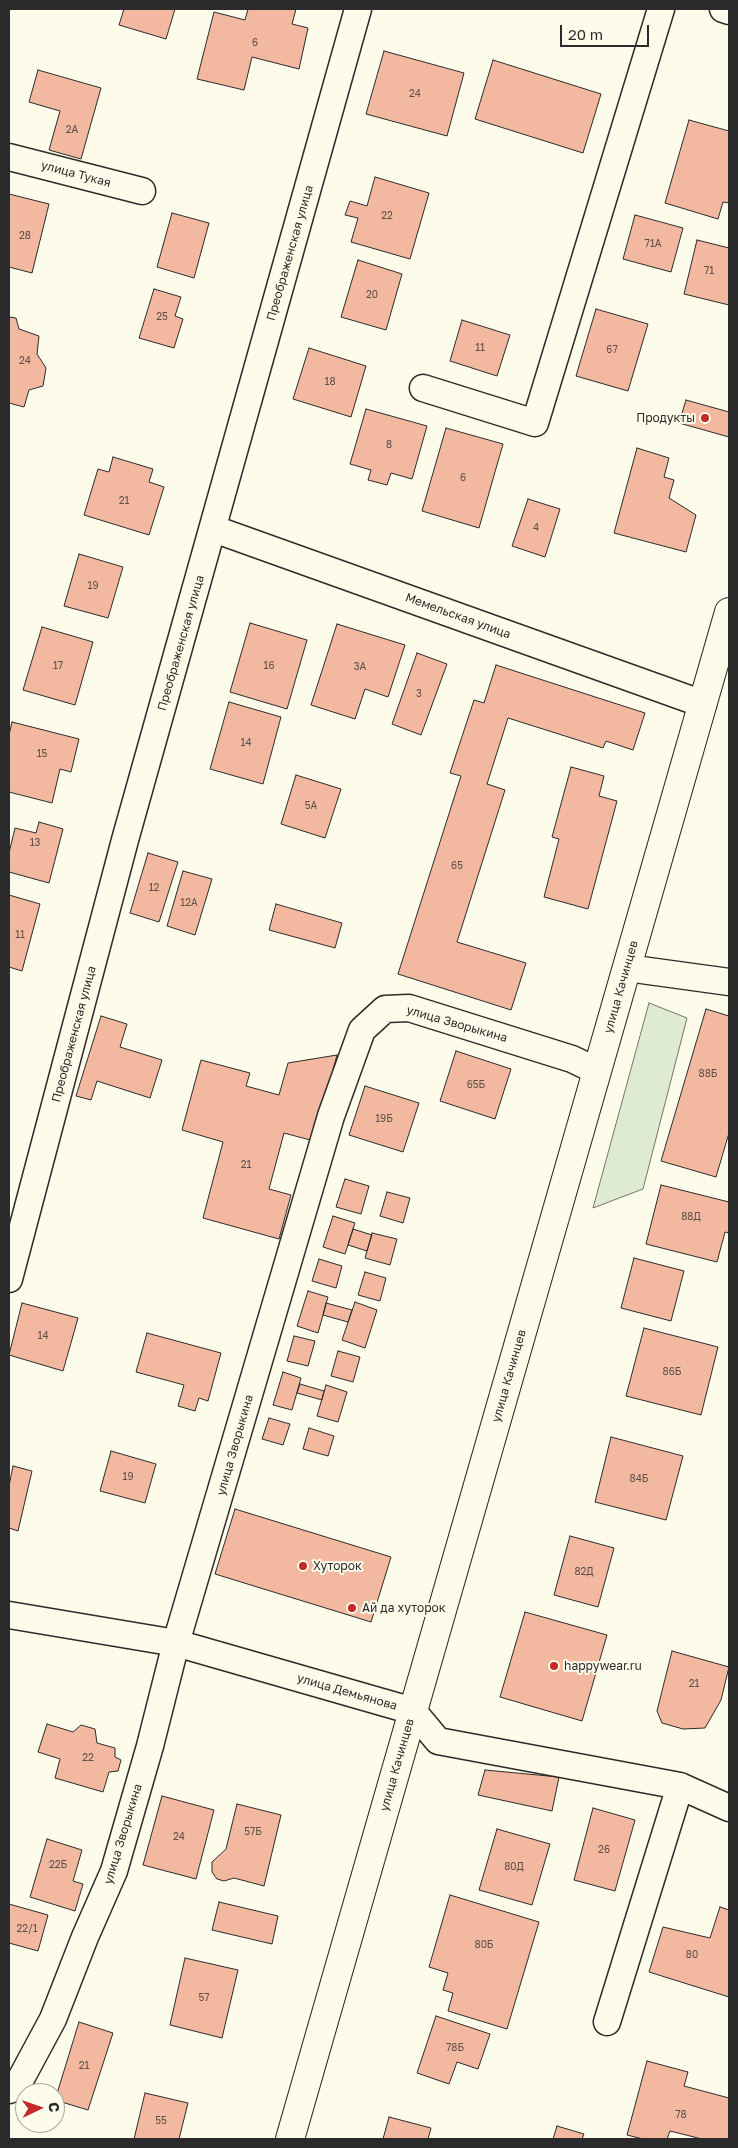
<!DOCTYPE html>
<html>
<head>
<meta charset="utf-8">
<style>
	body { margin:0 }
	#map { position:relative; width:738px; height:2148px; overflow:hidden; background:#fdfbea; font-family:"Golos Text",sans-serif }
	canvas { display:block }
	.frame { position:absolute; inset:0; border:10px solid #2b2b2b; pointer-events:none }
	.north { position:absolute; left:15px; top:2083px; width:50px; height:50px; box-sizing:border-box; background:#fdfbea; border:1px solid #a9a89e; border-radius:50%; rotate:87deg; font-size:14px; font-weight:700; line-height:20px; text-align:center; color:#2b2b2b }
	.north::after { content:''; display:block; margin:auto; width:18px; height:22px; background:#c62828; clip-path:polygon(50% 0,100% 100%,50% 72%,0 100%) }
	.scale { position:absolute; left:560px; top:25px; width:89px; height:22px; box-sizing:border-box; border:2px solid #2b2b2b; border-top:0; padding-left:6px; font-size:15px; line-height:18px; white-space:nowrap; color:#2b2b2b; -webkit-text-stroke:4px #fdfbea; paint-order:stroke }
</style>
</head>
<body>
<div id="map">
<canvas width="738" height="2148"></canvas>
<div class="frame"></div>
<div class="north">С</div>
<div class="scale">20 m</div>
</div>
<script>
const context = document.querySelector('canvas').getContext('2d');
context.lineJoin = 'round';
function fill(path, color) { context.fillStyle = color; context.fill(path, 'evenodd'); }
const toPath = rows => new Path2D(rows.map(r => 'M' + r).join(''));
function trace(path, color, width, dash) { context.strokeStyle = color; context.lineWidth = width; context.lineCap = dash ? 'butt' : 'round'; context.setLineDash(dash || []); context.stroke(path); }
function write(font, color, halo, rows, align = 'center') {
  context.font = font + ' "Golos Text",sans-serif'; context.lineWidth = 4; context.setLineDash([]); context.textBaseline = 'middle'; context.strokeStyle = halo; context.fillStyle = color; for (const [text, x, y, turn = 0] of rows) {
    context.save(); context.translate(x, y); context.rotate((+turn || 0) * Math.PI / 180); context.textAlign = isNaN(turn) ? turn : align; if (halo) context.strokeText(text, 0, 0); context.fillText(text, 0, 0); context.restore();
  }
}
const green = toPath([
	[649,1003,687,1018,643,1189,593,1208,649,1003]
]);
fill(green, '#deebd1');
trace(green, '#74746e', 1);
const building = toPath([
	[124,9,175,9,166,39,119,25,124,9],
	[248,9,296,9,292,24,308,28,299,69,252,57,244,90,197,79,214,12,245,20,248,9],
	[384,51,464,73,447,136,366,114,384,51],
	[493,60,601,94,583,153,475,119,493,60],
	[38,70,101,88,81,159,49,150,60,111,29,102,38,70],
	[689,120,729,131,729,203,723,202,718,219,665,203,689,120],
	[375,177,429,193,410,259,351,242,358,218,345,215,350,201,367,206,375,177],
	[9,194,49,204,32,273,9,267,9,194],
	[172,213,209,223,194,278,157,267,172,213],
	[635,215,683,228,671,272,623,259,635,215],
	[697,240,729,248,729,305,684,294,697,240],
	[358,260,402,274,386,330,341,317,358,260],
	[154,289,181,297,175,316,183,319,174,348,139,338,154,289],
	[596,309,648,324,628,391,576,376,596,309],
	[9,317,16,318,19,329,39,336,37,354,46,368,43,386,29,390,24,407,9,403,9,317],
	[462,320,510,335,497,376,450,361,462,320],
	[309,348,366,366,351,417,293,399,309,348],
	[686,400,729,412,729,437,679,423,686,400],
	[366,409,427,426,412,479,391,473,387,485,368,480,371,470,350,464,366,409],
	[446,428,503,444,479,528,422,511,446,428],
	[637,448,669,458,664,477,674,480,669,498,696,515,686,552,614,533,637,448],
	[113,457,153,469,149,482,164,487,149,535,84,515,98,469,109,472,113,457],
	[528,499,560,509,545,557,512,546,528,499],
	[79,554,123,567,108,618,64,606,79,554],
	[250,623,307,640,287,709,230,692,250,623],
	[337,624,405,645,388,697,365,689,355,719,311,705,337,624],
	[42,627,93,642,75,705,23,690,42,627],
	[417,653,447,664,421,735,392,724,417,653],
	[496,665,645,713,633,750,606,741,603,748,508,718,487,784,505,790,457,942,526,963,511,1010,398,974,461,776,450,773,474,700,484,703,496,665],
	[229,702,281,717,263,784,210,769,229,702],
	[12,722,79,739,71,772,60,769,52,803,9,792,9,735,12,722],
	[571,767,604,776,599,796,617,801,588,909,544,897,559,839,552,837,571,767],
	[296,775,341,789,325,838,281,824,296,775],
	[39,822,63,829,49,883,9,872,9,853,15,828,36,833,39,822],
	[148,853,178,862,159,922,130,913,148,853],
	[183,871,212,879,195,935,167,926,183,871],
	[9,895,40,904,22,971,9,967,9,895],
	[276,904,342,923,335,948,269,930,276,904],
	[706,1009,729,1016,729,1133,716,1177,661,1161,706,1009],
	[101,1016,127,1024,120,1047,162,1060,150,1098,97,1081,91,1100,76,1096,101,1016],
	[456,1051,511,1069,495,1119,440,1101,456,1051],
	[337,1055,314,1141,284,1133,269,1189,291,1195,279,1239,203,1218,223,1142,182,1130,201,1060,250,1073,246,1086,279,1095,288,1063,337,1055],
	[365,1086,419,1103,403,1152,349,1135,365,1086],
	[345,1179,369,1186,361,1214,336,1207,345,1179],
	[661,1185,729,1202,729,1233,725,1232,717,1262,646,1244,661,1185],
	[387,1192,410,1198,403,1223,380,1216,387,1192],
	[333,1216,355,1223,345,1254,323,1247,333,1216],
	[353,1229,372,1235,367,1251,348,1245,353,1229],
	[372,1233,397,1239,390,1265,365,1258,372,1233],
	[634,1258,684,1271,671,1321,621,1308,634,1258],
	[319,1259,342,1266,336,1288,312,1281,319,1259],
	[365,1272,386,1278,380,1301,358,1295,365,1272],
	[308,1291,328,1297,318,1333,297,1326,308,1291],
	[355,1302,377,1310,365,1348,342,1340,355,1302],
	[22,1303,78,1318,63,1371,9,1355,22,1303],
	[326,1303,352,1310,348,1322,323,1315,326,1303],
	[644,1328,718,1347,701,1415,626,1396,644,1328],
	[147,1333,221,1353,208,1401,199,1398,195,1411,178,1406,184,1385,136,1372,147,1333],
	[294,1336,315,1341,308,1366,287,1361,294,1336],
	[338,1351,360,1357,353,1382,331,1376,338,1351],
	[283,1372,301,1378,292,1410,273,1405,283,1372],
	[300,1384,324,1391,322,1400,297,1393,300,1384],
	[326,1385,347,1392,338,1422,317,1416,326,1385],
	[269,1418,290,1424,283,1445,262,1439,269,1418],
	[309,1428,334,1436,328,1456,303,1449,309,1428],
	[611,1437,683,1456,666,1520,595,1502,611,1437],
	[111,1451,156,1464,145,1503,100,1491,111,1451],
	[13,1466,32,1471,18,1531,9,1528,9,1486,13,1466],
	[235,1509,391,1557,371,1622,215,1574,235,1509],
	[570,1536,614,1548,598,1607,554,1595,570,1536],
	[525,1612,607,1635,582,1721,500,1697,525,1612],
	[672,1651,729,1667,721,1700,705,1728,683,1729,662,1723,657,1711,672,1651],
	[47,1724,73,1732,81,1725,95,1729,97,1743,115,1748,115,1757,121,1760,118,1771,109,1772,103,1792,55,1778,60,1759,38,1752,47,1724],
	[485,1770,559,1777,552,1811,478,1795,485,1770],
	[162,1796,214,1810,196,1879,143,1865,162,1796],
	[237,1804,281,1815,264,1886,234,1878,224,1881,217,1879,212,1872,212,1862,226,1849,237,1804],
	[593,1808,635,1820,615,1891,574,1880,593,1808],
	[497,1829,550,1844,532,1905,479,1890,497,1829],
	[47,1839,82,1850,73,1881,83,1884,75,1911,30,1897,47,1839],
	[450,1895,539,1922,507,2029,448,2011,453,1993,443,1990,448,1973,429,1967,450,1895],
	[219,1902,278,1916,272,1944,212,1930,219,1902],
	[9,1904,48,1915,38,1951,9,1943,9,1904],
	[720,1907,729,1910,729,1997,649,1972,663,1927,710,1938,720,1907],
	[185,1958,238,1970,222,2038,170,2025,185,1958],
	[436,2016,490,2034,478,2069,457,2062,449,2084,417,2073,436,2016],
	[79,2022,113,2033,88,2110,55,2100,79,2022],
	[647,2061,688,2072,684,2086,729,2098,729,2139,702,2139,670,2131,667,2139,643,2139,627,2135,647,2061],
	[145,2093,188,2103,179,2139,134,2139,145,2093],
	[389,2117,431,2128,428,2139,383,2139,389,2117],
	[557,2126,584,2134,582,2139,553,2139,557,2126]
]);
fill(building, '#f2b8a0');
trace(building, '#2b2b2b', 1);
const street = toPath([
	[723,9,729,11],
	[9,157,142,191],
	[423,388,535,423,661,9],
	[214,529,703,704],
	[627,968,729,982],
	[9,1279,125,840,358,9],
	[9,1615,176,1643,413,1711,438,1741,680,1786,729,1808],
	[607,2022,680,1786],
	[9,2090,17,2086,53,2019,85,1937,114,1871,150,1746,176,1643,331,1116,362,1030,385,1009,409,1008,572,1059,597,1071]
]);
const secondary = toPath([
	[290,2139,729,612]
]);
trace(street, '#2b2b2b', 29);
trace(secondary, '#2b2b2b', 30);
trace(street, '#fdfbea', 26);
trace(secondary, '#fdfbea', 28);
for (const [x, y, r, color] of [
	[705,418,5,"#c62828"],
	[303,1566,5,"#c62828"],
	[352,1608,5,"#c62828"],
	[554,1666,5,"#c62828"]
]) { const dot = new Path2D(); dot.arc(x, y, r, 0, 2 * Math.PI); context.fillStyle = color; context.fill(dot); trace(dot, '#fdfbea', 2); }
write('10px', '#5d4e48', null, [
	["6",255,43],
	["24",415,94],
	["2А",72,130],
	["22",387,216],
	["28",25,236],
	["71А",653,244],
	["71",709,271],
	["20",372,295],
	["25",162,317],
	["11",480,348],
	["67",612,350],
	["24",25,361],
	["18",330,382],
	["8",389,445],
	["6",463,478],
	["21",124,501],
	["4",536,528],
	["19",93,586],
	["17",58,666],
	["16",269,666],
	["3А",360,667],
	["3",419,694],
	["14",246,743],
	["15",42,754],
	["5А",311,806],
	["13",35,843],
	["65",457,866],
	["12",154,888],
	["12А",189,903],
	["11",20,935],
	["88Б",708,1074],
	["65Б",476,1085],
	["19Б",384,1119],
	["21",246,1165],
	["88Д",691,1217],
	["14",43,1336],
	["86Б",672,1372],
	["19",128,1477],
	["84Б",639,1479],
	["82Д",584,1572],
	["21",694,1684],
	["22",88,1758],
	["57Б",253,1832],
	["24",179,1837],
	["26",604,1850],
	["22Б",58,1865],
	["80Д",514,1867],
	["22/1",27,1929],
	["80Б",484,1945],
	["80",692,1955],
	["57",204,1998],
	["78Б",455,2048],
	["21",84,2066],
	["78",681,2115],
	["55",161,2121]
]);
write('12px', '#2b2b2b', '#fdfbea', [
	["улица Тукая",76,174,15],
	["Преображенская улица",290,253,-74],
	["Мемельская улица",458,616,20],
	["Преображенская улица",181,643,-74],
	["улица Качинцев",621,987,-74],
	["улица Зворыкина",457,1024,16],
	["Преображенская улица",74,1034,-75],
	["улица Качинцев",509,1376,-74],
	["улица Зворыкина",235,1445,-74],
	["улица Демьянова",347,1692,16],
	["улица Качинцев",397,1765,-74],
	["улица Зворыкина",123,1834,-73]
]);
write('12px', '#2b2b2b', '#fdfbea', [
	["Продукты",695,418,"right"],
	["Хуторок",313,1566],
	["Ай да хуторок",362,1608],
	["happywear.ru",564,1666]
], 'left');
</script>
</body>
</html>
